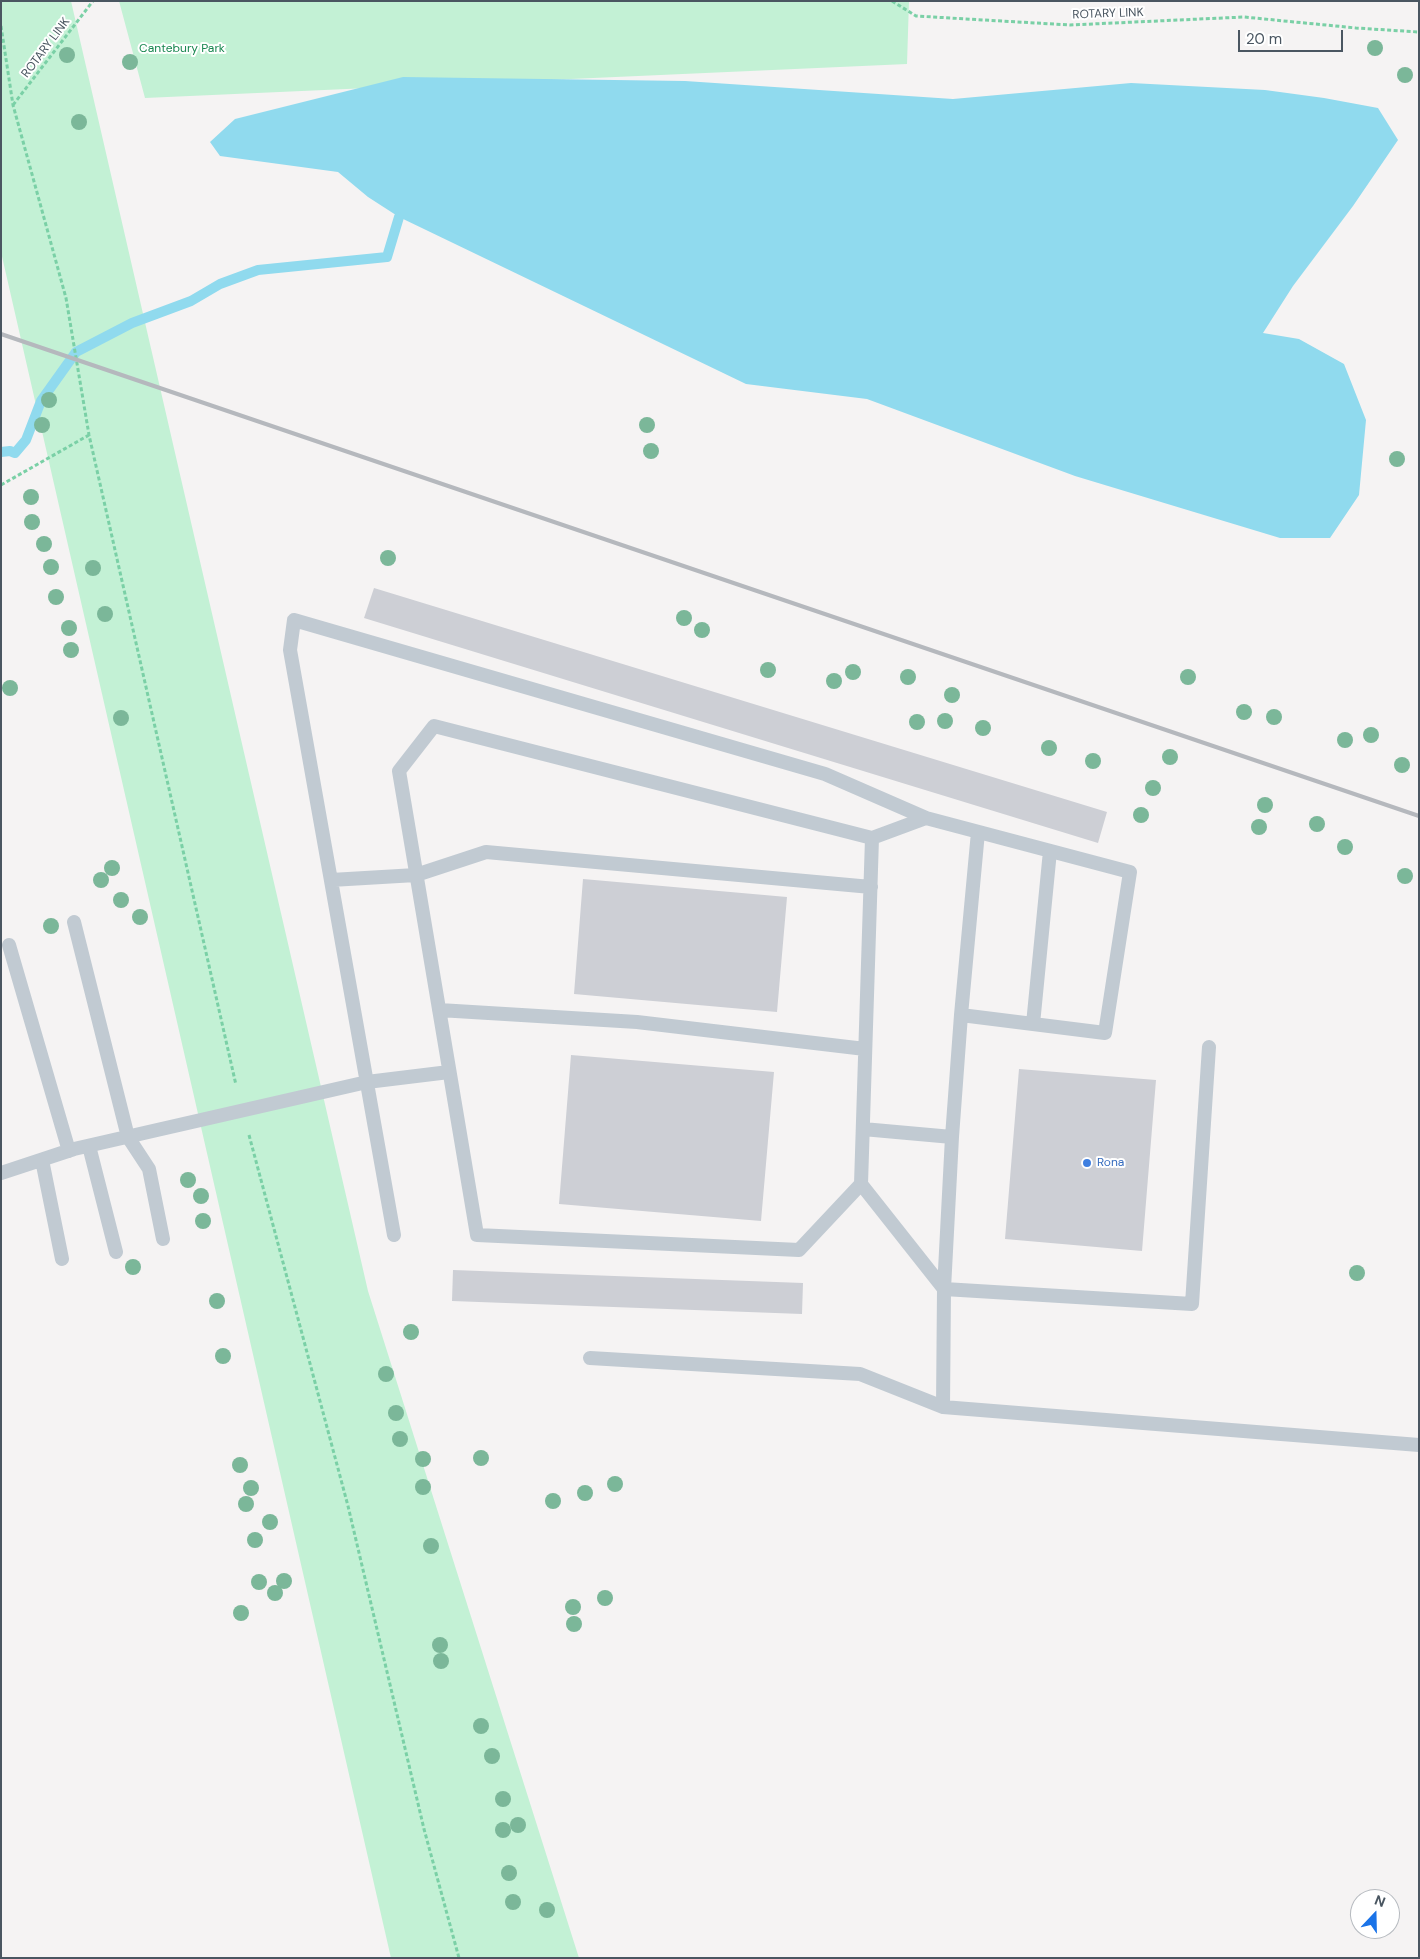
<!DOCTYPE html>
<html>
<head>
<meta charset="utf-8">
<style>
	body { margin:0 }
	#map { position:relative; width:1420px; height:1959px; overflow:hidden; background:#f5f3f3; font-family:"DM Sans",sans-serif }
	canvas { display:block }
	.frame { position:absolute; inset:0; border:2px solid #4a5661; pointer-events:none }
	.north { position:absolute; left:1350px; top:1889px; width:50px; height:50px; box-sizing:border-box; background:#fff; border:1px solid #b7bbc0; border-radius:50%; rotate:21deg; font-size:14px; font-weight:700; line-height:20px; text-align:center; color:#4a5661 }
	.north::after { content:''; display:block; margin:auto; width:18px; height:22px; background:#1a73e8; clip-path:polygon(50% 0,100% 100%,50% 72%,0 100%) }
	.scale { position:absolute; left:1238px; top:30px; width:105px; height:22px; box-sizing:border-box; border:2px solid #4a5661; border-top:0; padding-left:6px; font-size:15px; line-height:18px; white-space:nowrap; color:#4a5661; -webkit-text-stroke:4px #fff; paint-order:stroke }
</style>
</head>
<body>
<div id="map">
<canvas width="1420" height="1959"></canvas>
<div class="frame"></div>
<div class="north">N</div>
<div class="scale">20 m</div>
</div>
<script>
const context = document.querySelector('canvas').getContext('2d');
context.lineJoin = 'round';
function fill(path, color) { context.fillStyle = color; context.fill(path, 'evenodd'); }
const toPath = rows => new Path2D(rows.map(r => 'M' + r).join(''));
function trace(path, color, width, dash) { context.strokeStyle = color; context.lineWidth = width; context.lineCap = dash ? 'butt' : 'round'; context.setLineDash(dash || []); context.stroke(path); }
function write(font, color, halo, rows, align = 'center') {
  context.font = font + ' "DM Sans",sans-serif'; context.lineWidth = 4; context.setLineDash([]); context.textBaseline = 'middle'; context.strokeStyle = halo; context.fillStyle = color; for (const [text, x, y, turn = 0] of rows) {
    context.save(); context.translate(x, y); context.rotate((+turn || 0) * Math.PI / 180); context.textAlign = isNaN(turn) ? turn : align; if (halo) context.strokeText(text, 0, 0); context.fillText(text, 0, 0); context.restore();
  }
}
fill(toPath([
	[1,1,71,1,368,1291,579,1958,391,1958,1,252],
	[119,1,909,1,907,64,145,98]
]), '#c3f1d5');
fill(toPath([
	[403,77,685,81,953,99,1131,83,1265,90,1324,98,1378,108,1398,140,1353,206,1293,286,1263,333,1299,339,1344,364,1366,420,1359,495,1330,538,1280,538,1075,476,867,399,746,384,399,217,368,197,338,172,220,156,210,142,235,119]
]), '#90daee');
trace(toPath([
	[1,452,10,451,15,453,26,440,41,401,76,352,132,323,191,301,220,284,258,270,387,257,399,217]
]), '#90daee', 10);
fill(toPath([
	[374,588,1107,812,1098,843,364,618],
	[583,879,787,897,777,1012,574,994],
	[571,1055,774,1072,761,1221,559,1204],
	[1019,1069,1156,1080,1142,1251,1005,1239],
	[453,1270,803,1283,802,1314,452,1301]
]), '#cdcfd5');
trace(toPath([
	[892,1,916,16,1070,25,1244,17,1356,28,1419,32],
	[1,26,13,105,66,298,89,435,236,1085],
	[13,105,93,1],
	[1,485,89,435],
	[249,1135,348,1506,424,1829,459,1958]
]), '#7ad0a6', 3, [4, 2.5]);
trace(toPath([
	[872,838,926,818,1130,872,1105,1033,961,1015,952,1137,944,1289],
	[331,880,416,875,486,852,871,887],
	[74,922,128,1137,149,1169,163,1239],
	[9,945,69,1151],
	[439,1010,637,1022,865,1049],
	[961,1015,978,832],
	[1033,1024,1050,851],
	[1209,1047,1192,1304,944,1289,943,1407,1419,1445],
	[863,1129,952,1137],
	[89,1146,116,1252],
	[42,1160,62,1259],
	[1,1173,74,1149,367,1082,449,1072],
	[861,1184,799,1250,477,1235,399,771,434,726,872,838,861,1184,944,1289],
	[394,1235,290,650,294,620,825,774,926,818],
	[590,1358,860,1374,943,1407]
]), '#c1cad2', 14);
trace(toPath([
	[1,334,1419,816]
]), '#b5b8bd', 4);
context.fillStyle = '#7bb799';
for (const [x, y] of [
	[1375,48],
	[67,55],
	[130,62],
	[1405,75],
	[79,122],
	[49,400],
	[42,425],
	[647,425],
	[651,451],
	[1397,459],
	[31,497],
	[32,522],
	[44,544],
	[388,558],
	[51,567],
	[93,568],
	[56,597],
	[105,614],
	[684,618],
	[69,628],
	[702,630],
	[71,650],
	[768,670],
	[853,672],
	[908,677],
	[1188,677],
	[834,681],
	[10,688],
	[952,695],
	[1244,712],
	[1274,717],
	[121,718],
	[945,721],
	[917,722],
	[983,728],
	[1371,735],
	[1345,740],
	[1049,748],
	[1170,757],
	[1093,761],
	[1402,765],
	[1153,788],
	[1265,805],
	[1141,815],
	[1317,824],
	[1259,827],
	[1345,847],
	[112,868],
	[1405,876],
	[101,880],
	[121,900],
	[140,917],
	[51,926],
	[188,1180],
	[201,1196],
	[203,1221],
	[133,1267],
	[1357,1273],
	[217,1301],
	[411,1332],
	[223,1356],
	[386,1374],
	[396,1413],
	[400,1439],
	[481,1458],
	[423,1459],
	[240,1465],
	[615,1484],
	[423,1487],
	[251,1488],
	[585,1493],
	[553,1501],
	[246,1504],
	[270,1522],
	[255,1540],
	[431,1546],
	[284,1581],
	[259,1582],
	[275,1593],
	[605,1598],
	[573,1607],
	[241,1613],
	[574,1624],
	[440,1645],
	[441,1661],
	[481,1726],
	[492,1756],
	[503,1799],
	[518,1825],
	[503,1830],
	[509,1873],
	[513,1902],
	[547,1910]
]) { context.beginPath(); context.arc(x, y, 8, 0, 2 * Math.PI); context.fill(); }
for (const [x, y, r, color] of [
	[1087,1163,5,"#3f7fe0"]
]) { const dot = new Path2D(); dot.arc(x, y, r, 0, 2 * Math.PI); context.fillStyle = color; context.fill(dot); trace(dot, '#fff', 2); }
write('12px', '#4a5661', '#fff', [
	["ROTARY LINK",1108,14,-2],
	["ROTARY LINK",46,48,-53]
]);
write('12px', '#17864f', '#fff', [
	["Cantebury Park",182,49]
]);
write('12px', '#366cbe', '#fff', [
	["Rona",1097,1163]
], 'left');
</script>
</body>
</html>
